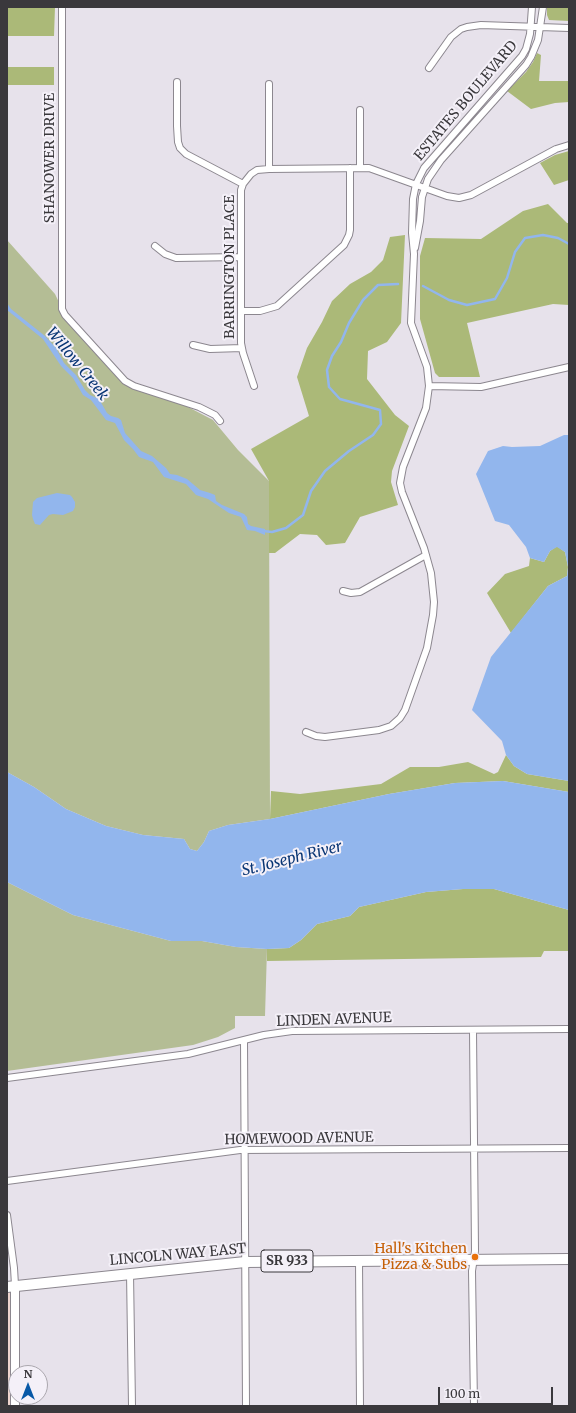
<!DOCTYPE html>
<html>
<head>
<meta charset="utf-8">
<style>
	body { margin:0 }
	#map { position:relative; width:576px; height:1413px; overflow:hidden; background:#e7e2eb; font-family:Merriweather,serif }
	canvas { display:block }
	.frame { position:absolute; inset:0; border:8px solid #3a383c; pointer-events:none }
	.north { position:absolute; left:8px; top:1365px; width:40px; height:40px; box-sizing:border-box; background:#f4f0f8; border:1px solid #aaa6ad; border-radius:50%; rotate:0deg; font-size:11px; font-weight:700; line-height:16px; text-align:center; color:#3a383c }
	.north::after { content:''; display:block; margin:auto; width:14px; height:18px; background:#0859a7; clip-path:polygon(50% 0,100% 100%,50% 72%,0 100%) }
	.scale { position:absolute; left:438px; top:1387px; width:115px; height:18px; box-sizing:border-box; border:2px solid #3a383c; border-top:0; padding-left:5px; font-size:12px; line-height:14px; white-space:nowrap; color:#3a383c; -webkit-text-stroke:3px #f4f0f8; paint-order:stroke }
</style>
</head>
<body>
<div id="map">
<canvas width="576" height="1413"></canvas>
<div class="frame"></div>
<div class="north">N</div>
<div class="scale">100 m</div>
</div>
<script>
const context = document.querySelector('canvas').getContext('2d');
context.lineJoin = 'round';
function fill(path, color) { context.fillStyle = color; context.fill(path, 'evenodd'); }
const toPath = rows => new Path2D(rows.map(r => 'M' + r).join(''));
function trace(path, color, width, dash) { context.strokeStyle = color; context.lineWidth = width; context.lineCap = dash ? 'butt' : 'round'; context.setLineDash(dash || []); context.stroke(path); }
function write(font, color, halo, rows, align = 'center') {
  context.font = font + ' Merriweather,serif'; context.lineWidth = 4; context.setLineDash([]); context.textBaseline = 'middle'; context.strokeStyle = halo; context.fillStyle = color; for (const [text, x, y, turn = 0] of rows) {
    context.save(); context.translate(x, y); context.rotate((+turn || 0) * Math.PI / 180); context.textAlign = isNaN(turn) ? turn : align; if (halo) context.strokeText(text, 0, 0); context.fillText(text, 0, 0); context.restore();
  }
}
fill(toPath([
	[15,1285,15,1406,7,1406,7,1287]
]), '#eed4ce');
fill(toPath([
	[7,240,55,294,65,315,121,377,134,386,167,396,213,420,238,450,269,481,270,819,228,825,209,831,204,842,197,851,190,849,184,839,143,835,106,826,66,809,34,787,7,772],
	[7,882,73,915,171,941,202,941,236,947,267,949,265,1016,235,1016,235,1028,218,1037,193,1045,7,1071]
]), '#b4bd95');
fill(toPath([
	[7,7,55,7,54,36,7,36],
	[547,7,569,7,569,21,549,20,547,15],
	[537,53,541,55,539,81,569,81,569,102,555,103,531,109,507,91,526,72,533,62],
	[7,67,54,67,54,85,7,85],
	[569,151,569,180,554,185,540,163,555,155],
	[548,204,567,223,569,223,569,305,553,304,467,323,480,377,439,377,435,373,420,319,420,256,425,238,481,239,523,211],
	[405,235,401,323,387,342,368,351,367,379,395,415,409,426,392,471,391,482,398,505,360,517,345,543,326,545,317,535,300,534,275,553,269,553,269,481,251,449,309,416,297,377,307,348,322,322,332,301,350,284,371,272,383,260,390,237],
	[557,546,565,552,568,567,567,576,548,586,511,633,487,593,505,574,529,566,530,558,544,562,550,551],
	[506,755,514,766,527,774,569,781,569,792,503,781,455,783,389,794,270,819,271,791,300,794,381,784,410,767,439,767,468,762,494,774,498,772],
	[463,889,494,889,569,910,569,951,544,951,541,957,267,961,267,949,289,948,301,940,317,924,350,916,359,907,426,892]
]), '#abb978');
fill(toPath([
	[7,303,11,309,45,336,56,348,64,363,76,375,85,390,90,395,99,399,107,413,111,416,118,418,121,420,125,433,141,451,152,456,166,468,170,474,177,475,187,479,200,490,210,493,215,495,216,501,222,505,244,514,247,517,248,524,251,526,265,529,265,535,255,531,247,530,241,517,229,513,208,499,196,495,186,484,164,477,153,462,139,457,133,449,124,440,115,423,106,420,91,400,83,395,73,378,61,366,43,339,7,310],
	[564,435,569,435,569,781,527,774,514,766,506,755,502,741,472,710,491,657,548,586,567,576,568,567,565,552,557,547,550,551,544,562,530,558,526,547,509,525,495,521,476,474,488,451,503,446,512,447,540,446],
	[57,493,70,495,72,497,75,502,75,507,73,511,63,515,53,514,49,515,40,525,35,524,33,519,32,515,33,502,37,498],
	[7,772,34,787,66,809,106,826,143,835,184,839,190,849,197,851,204,842,209,831,228,825,270,819,389,794,455,783,503,781,569,792,569,910,494,889,463,889,426,892,359,907,350,916,317,924,301,940,289,948,267,949,236,947,202,941,171,941,73,915,7,882]
]), '#92b6ed');
trace(toPath([
	[423,286,449,300,467,305,495,299,507,278,515,252,525,238,543,235,558,238,569,244],
	[263,531,272,532,286,528,303,515,311,491,325,471,349,451,373,435,381,424,380,410,340,399,329,387,327,370,332,356,341,342,349,323,363,300,378,285,398,284]
]), '#92b6ed', 2.5);
const minor = toPath([
	[62,7,62,309,65,315,125,381,134,386,199,407,215,415,220,421],
	[429,68,451,37,461,29,467,27,481,25,569,28],
	[177,82,177,126,178,142,180,148,186,154,243,184],
	[269,84,269,169],
	[360,168,360,110],
	[155,246,165,254,176,258,241,257],
	[415,248,420,221,422,197,428,179,441,160,526,65,531,57,538,40,543,7],
	[241,311,260,311,277,306,344,245,349,235,350,230,350,168],
	[193,345,210,349,242,348],
	[254,386,243,353,241,343,241,190,243,184,251,174,257,170,269,169,369,168,447,196,459,198,471,195,556,149,569,145],
	[429,386,481,387,569,367],
	[343,591,351,593,360,592,426,555],
	[306,732,316,736,325,737,379,730,391,726,400,718,405,710,427,648,433,615,434,602,431,573,424,548,402,492,400,483,403,467,426,408,429,386,427,367,411,323,414,254,412,233,413,199,416,184,424,168,522,56,526,49,530,34,532,7],
	[473,1030,475,1251,472,1271,474,1406],
	[244,1040,246,1406],
	[7,1078,188,1054,264,1035,292,1031,569,1029],
	[7,1181,240,1150,569,1148],
	[7,1215,14,1268,15,1285],
	[359,1260,360,1406],
	[130,1273,132,1406]
]);
const tertiary = toPath([
	[15,1285,15,1406]
]);
const primary = toPath([
	[7,1287,245,1262,569,1259]
]);
trace(minor, '#8c878f', 8);
trace(tertiary, '#8c878f', 10);
trace(primary, '#8c878f', 12);
trace(minor, '#fff', 6);
trace(tertiary, '#fff', 8);
trace(primary, '#fff', 10);
for (const [x, y, r, color] of [
	[475,1257,4,"#e8710a"]
]) { const dot = new Path2D(); dot.arc(x, y, r, 0, 2 * Math.PI); context.fillStyle = color; context.fill(dot); trace(dot, '#f4f0f8', 1.5); }
for (const [x, y, w] of [
	[287,1261,52]
]) { const box = new Path2D(); box.roundRect(x - w / 2, y - 11, w, 22, 3); context.fillStyle = '#f4f0f8'; context.fill(box); trace(box, '#3a383c', 1); }
write('bold 13px', '#3a383c', null, [
	["SR 933",287,1261]
]);
write('14px', '#3a383c', '#f4f0f8', [
	["ESTATES BOULEVARD",466,101,-50],
	["SHANOWER DRIVE",50,158,-90],
	["BARRINGTON PLACE",230,267,-90],
	["LINDEN AVENUE",334,1020,-2],
	["HOMEWOOD AVENUE",299,1139,-1],
	["LINCOLN WAY EAST",178,1255,-5]
]);
write('14px', '#c56008', '#f4f0f8', [
	["Hall's Kitchen",467,1249],
	["Pizza & Subs",467,1265]
], 'right');
write('italic 15px', '#083574', '#f4f0f8', [
	["Willow Creek",77,364,51],
	["St. Joseph River",292,859,-14]
]);
</script>
</body>
</html>
